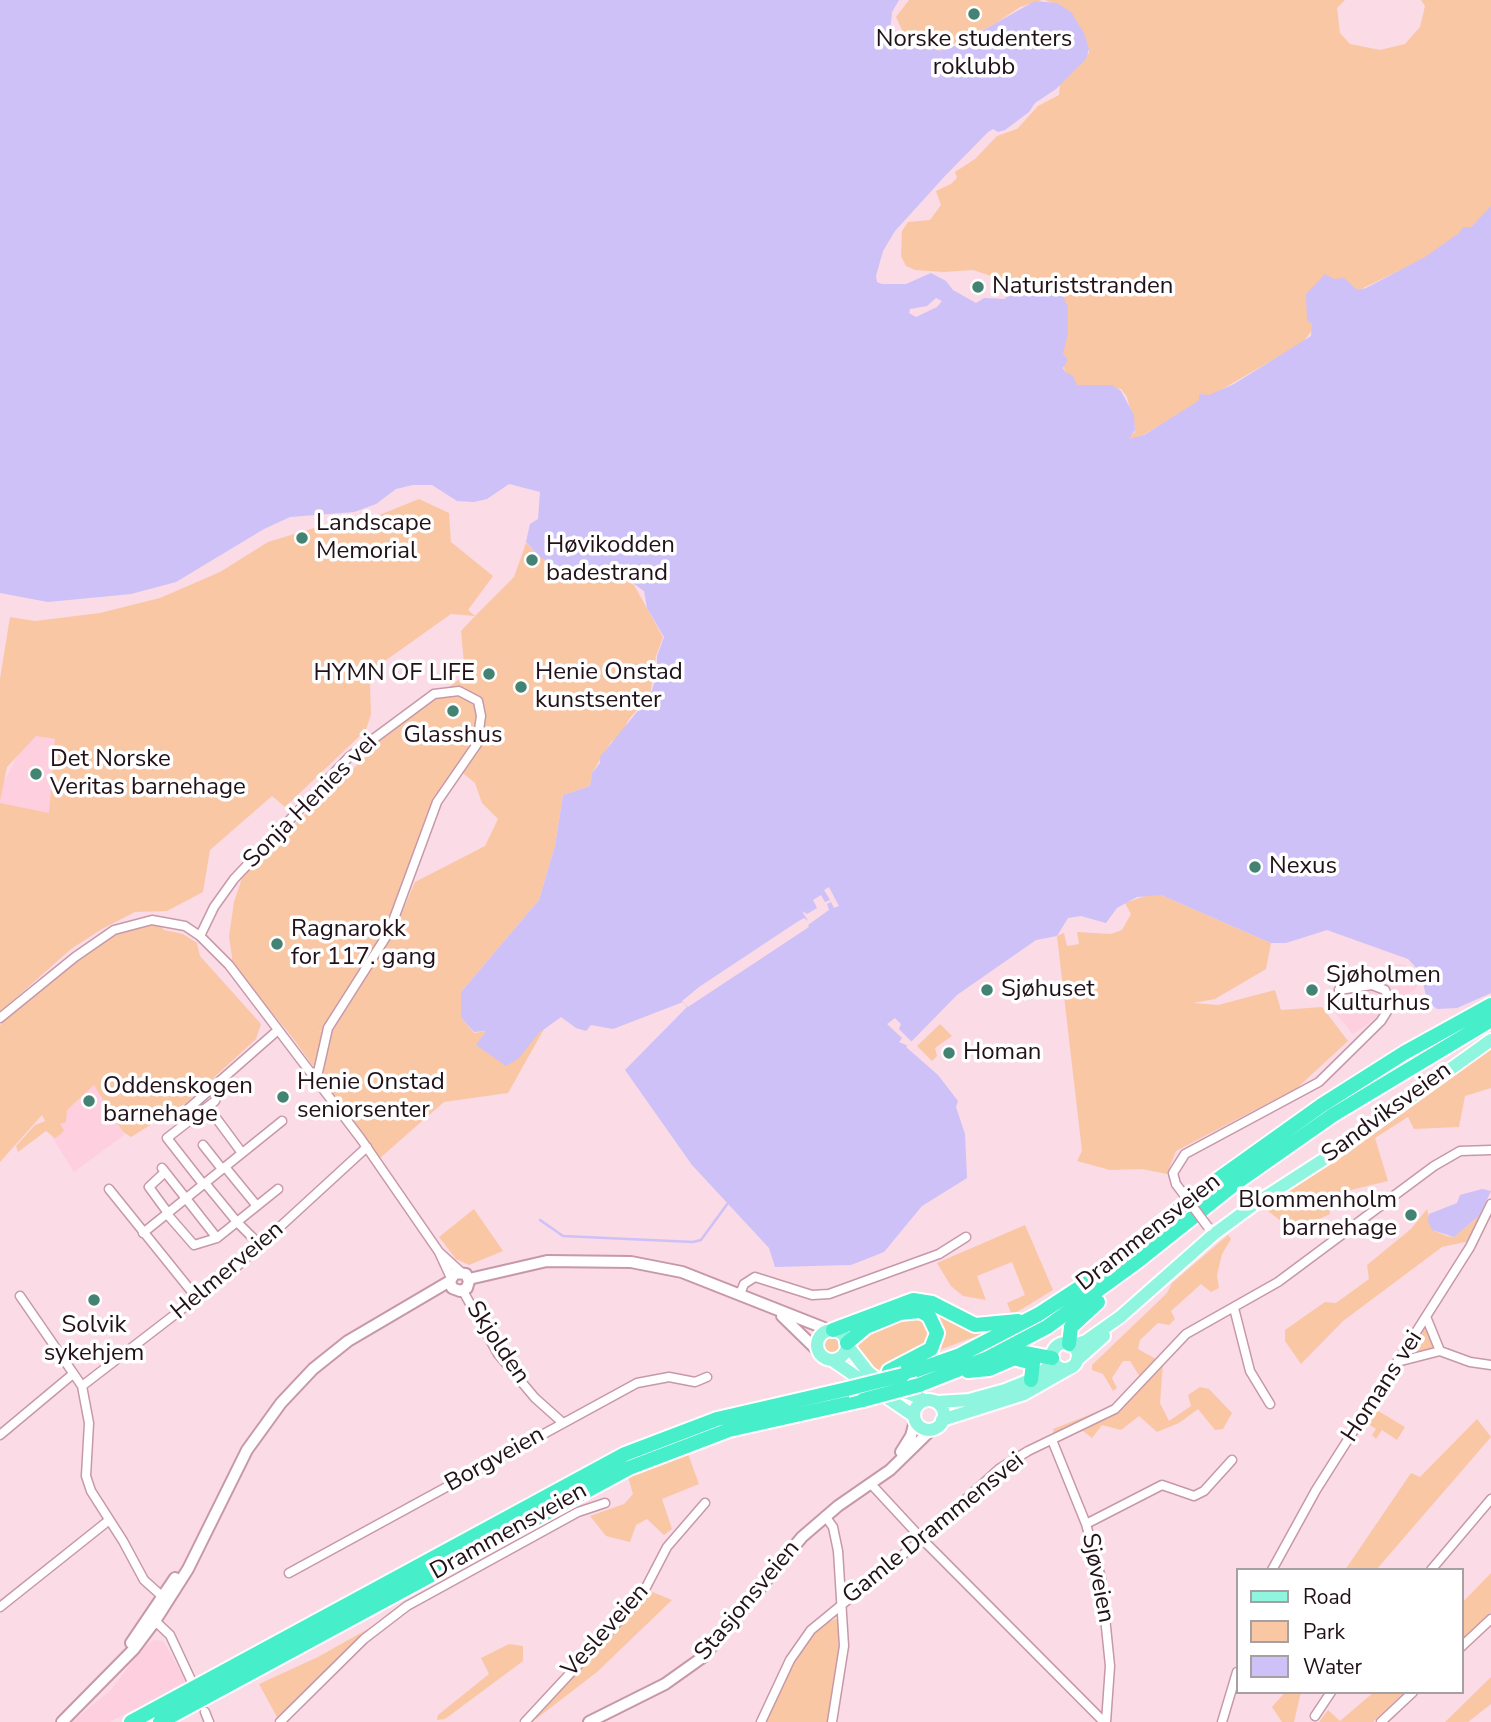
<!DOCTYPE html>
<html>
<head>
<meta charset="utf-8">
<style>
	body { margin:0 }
	#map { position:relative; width:1491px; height:1722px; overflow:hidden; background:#fadbe6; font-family:"Nunito Sans",sans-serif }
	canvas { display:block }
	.legend { position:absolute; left:1236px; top:1568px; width:228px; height:126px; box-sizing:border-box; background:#fff; border:2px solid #a7a0a3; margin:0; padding:9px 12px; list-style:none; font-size:21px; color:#221118 }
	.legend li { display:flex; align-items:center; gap:14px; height:35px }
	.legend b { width:35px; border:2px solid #a7a0a3 }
</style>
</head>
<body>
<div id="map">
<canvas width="1491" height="1722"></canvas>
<ul class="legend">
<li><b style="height:9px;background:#90f5df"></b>Road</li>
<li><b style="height:19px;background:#fac7a5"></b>Park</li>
<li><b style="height:19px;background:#cdc1f7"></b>Water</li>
</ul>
</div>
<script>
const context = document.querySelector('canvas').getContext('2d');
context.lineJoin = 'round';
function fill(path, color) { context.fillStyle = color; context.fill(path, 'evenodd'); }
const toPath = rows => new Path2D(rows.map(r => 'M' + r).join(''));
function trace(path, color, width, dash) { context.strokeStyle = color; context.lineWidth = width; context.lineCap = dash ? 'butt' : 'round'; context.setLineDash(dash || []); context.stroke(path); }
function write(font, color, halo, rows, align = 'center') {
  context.font = font + ' "Nunito Sans",sans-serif'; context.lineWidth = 7; context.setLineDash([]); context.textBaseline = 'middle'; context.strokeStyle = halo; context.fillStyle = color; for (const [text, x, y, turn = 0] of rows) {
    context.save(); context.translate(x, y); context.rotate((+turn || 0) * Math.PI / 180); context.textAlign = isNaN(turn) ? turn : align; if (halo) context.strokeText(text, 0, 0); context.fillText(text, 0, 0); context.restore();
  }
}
fill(toPath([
	[29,734,58,740,58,814,0,811,0,789],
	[1401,964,1413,970,1417,988,1353,1034,1335,1013,1373,983,1369,971],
	[95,1073,124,1135,74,1172,47,1129],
	[154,1640,163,1641,187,1683,109,1722,72,1722,111,1690,142,1649]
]), '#fdcfdf');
fill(toPath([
	[909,0,1042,0,1020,7,993,25,939,51,903,32,896,17],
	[1045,0,1345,0,1337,8,1340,33,1350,44,1380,50,1405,44,1420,27,1425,6,1421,0,1491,0,1491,207,1471,227,1425,258,1310,314,1310,322,1315,327,1302,343,1131,442,1127,439,1135,432,1135,427,1127,397,1121,389,1074,385,1065,373,1051,284,1025,278,1008,289,994,277,973,270,944,272,915,270,906,266,901,256,902,231,908,222,930,220,941,205,936,191,951,184,957,178,955,172,975,159,997,136,1017,129,1038,106,1059,95,1060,83,1089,53,1089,49,1062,7],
	[419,499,449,513,451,542,493,576,468,610,475,616,514,577,526,543,541,557,561,569,601,567,634,585,663,637,656,656,650,696,629,719,620,737,611,742,592,773,590,786,563,795,555,846,539,900,461,992,461,1018,474,1033,486,1031,480,1041,539,1033,544,1029,508,1093,444,1102,380,1158,292,1037,233,965,229,936,234,902,244,872,374,749,366,748,465,675,461,631,475,616,451,614,375,668,370,686,371,714,366,730,285,807,272,796,210,850,203,892,167,911,135,912,102,929,71,949,0,1012,0,803,49,813,55,739,36,736,7,767,0,801,0,679,10,617,35,621,100,613,160,598,220,572,268,542,314,528,372,518],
	[459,770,475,783,482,803,498,819,485,846,415,882,395,928,333,1029,318,1032,325,1029,394,923,435,802],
	[1148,895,1161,895,1271,943,1266,969,1215,999,1193,1003,1218,1005,1275,990,1281,1010,1322,1007,1348,1041,1297,1088,1176,1151,1167,1174,1142,1169,1110,1170,1077,1161,1082,1151,1057,936,1064,933,1067,946,1079,944,1077,932,1111,934,1122,930,1131,914,1125,903],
	[159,924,164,930,183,934,197,943,200,956,261,1024,256,1039,186,1103,131,1137,123,1132,94,1085,67,1110,66,1122,60,1124,64,1130,61,1134,55,1138,46,1131,18,1152,16,1146,35,1125,45,1121,42,1115,0,1162,0,1025,78,959,113,935,139,926],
	[940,1024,952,1036,935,1048,937,1056,932,1061,917,1046],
	[1491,1049,1491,1088,1465,1096,1459,1127,1414,1129,1408,1117,1375,1138,1388,1181,1330,1195,1330,1214,1294,1231,1264,1208],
	[474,1209,503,1251,469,1265,456,1259,439,1237],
	[1427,1209,1432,1230,1447,1236,1454,1237,1479,1216,1470,1241,1442,1247,1343,1321,1301,1364,1285,1341,1285,1330,1325,1302,1336,1303,1369,1279,1367,1265,1411,1229],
	[1025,1225,1053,1290,1012,1315,1007,1303,1025,1295,1012,1262,977,1276,986,1300,963,1296,951,1286,937,1263],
	[1228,1235,1231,1239,1222,1254,1217,1275,1219,1288,1211,1292,1201,1284,1171,1311,1175,1319,1169,1325,1158,1323,1140,1340,1138,1349,1163,1363,1160,1403,1169,1421,1191,1406,1188,1395,1200,1387,1209,1389,1232,1413,1223,1429,1215,1430,1198,1409,1179,1423,1157,1432,1139,1416,1121,1430,1102,1425,1092,1438,1083,1431,1060,1438,1054,1436,1053,1429,1094,1413,1106,1416,1140,1377,1130,1361,1123,1361,1112,1378,1117,1388,1113,1391,1103,1374,1092,1370,1092,1365,1167,1293,1172,1283],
	[935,1309,964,1327,987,1332,937,1351,932,1312],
	[917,1315,930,1324,931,1342,893,1365,873,1371,856,1349,856,1343,870,1329],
	[1425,1325,1434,1348,1406,1354],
	'825 1345a8 8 0 1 1 16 0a8 8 0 1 1-16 0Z',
	[1375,1409,1405,1427,1397,1440,1382,1430,1376,1439,1372,1435,1376,1429,1368,1424,1364,1430,1360,1428],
	[1477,1419,1491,1437,1376,1570,1345,1570,1411,1473,1420,1477],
	[688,1454,699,1484,662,1499,672,1529,664,1535,647,1519,636,1525,630,1542,606,1536,590,1516,624,1504,633,1494,628,1477],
	[1491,1573,1491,1612,1465,1639,1461,1635,1461,1604],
	[650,1591,672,1600,597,1672,536,1719,537,1708],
	[838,1618,839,1670,828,1722,765,1722,786,1671,816,1627],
	[373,1626,277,1717,259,1684,318,1657],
	[509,1644,523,1646,523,1661,445,1719,437,1720,438,1715,489,1674,481,1658],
	[1491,1677,1491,1704,1468,1722,1445,1722],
	[1285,1692,1301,1692,1294,1722,1282,1722,1272,1707],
	[1374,1692,1405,1692,1373,1722,1319,1722,1328,1710,1340,1721]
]), '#fac7a5');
fill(toPath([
	[0,0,899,0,892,12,890,32,923,42,939,51,955,46,1035,1,1057,3,1071,12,1084,33,1089,49,1086,59,1056,89,1035,103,1029,112,1005,130,998,132,993,129,988,132,944,177,895,231,883,251,876,276,877,282,882,284,906,284,931,273,946,281,953,290,976,303,984,298,1005,299,1011,285,1024,278,1051,284,1063,296,1068,307,1068,333,1063,354,1068,360,1063,368,1065,372,1073,376,1077,385,1112,385,1121,391,1134,415,1135,430,1129,439,1144,435,1192,405,1199,400,1199,394,1209,395,1234,384,1311,336,1312,324,1307,320,1306,294,1325,274,1334,279,1344,278,1357,290,1366,288,1425,257,1459,233,1463,227,1471,227,1491,206,1491,993,1457,1008,1437,1009,1427,1001,1421,973,1408,959,1327,930,1286,943,1271,943,1161,895,1137,897,1117,908,1106,923,1081,916,1068,918,1057,936,1036,940,957,995,906,1047,938,1075,958,1101,956,1107,965,1134,967,1178,922,1206,884,1252,851,1265,775,1267,769,1248,692,1165,625,1070,687,1007,683,1002,613,1029,591,1025,586,1031,576,1028,561,1017,539,1033,518,1059,506,1066,476,1045,486,1031,474,1032,461,1018,461,992,539,900,555,846,563,795,590,786,592,773,600,763,600,757,650,696,657,674,657,656,664,637,647,608,644,591,617,572,601,567,561,569,540,557,526,542,530,524,538,519,540,492,509,484,487,499,474,502,457,501,432,485,413,485,396,489,376,504,354,512,290,517,264,529,176,582,131,594,48,602,0,593],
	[936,298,942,301,937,307,916,317,909,313,910,309,927,306],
	[1482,1189,1491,1191,1479,1216,1454,1237,1432,1230,1428,1221,1429,1214,1457,1203,1460,1195]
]), '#cdc1f7');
fill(toPath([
	[829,887,839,906,834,908,831,902,827,904,829,910,808,925,809,927,688,1007,682,1001,699,987,797,922,804,918,808,921,802,911,807,914,817,908,813,900,821,895,825,902,830,900,824,890],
	[895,1018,901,1024,899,1029,912,1042,908,1046,899,1042,902,1038,887,1024]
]), '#fadbe6');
trace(toPath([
	[540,1220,563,1236,693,1242,701,1240,728,1203]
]), '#cdc1f7', 2.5);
const street = toPath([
	[200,936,214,907,234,879,349,757,434,694,459,691,478,701,481,716,477,744,437,802,389,932,328,1028,316,1081],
	[0,1018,75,957,114,930,152,920,185,926,200,936,229,965,361,1139,439,1252,462,1273],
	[208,1107,242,1153],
	[188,1109,278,1030],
	[203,1145,222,1169],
	[225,1167,257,1206],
	[162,1168,217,1238],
	[165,1172,149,1187,168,1213],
	[205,1183,237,1222,261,1246],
	[203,1184,167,1138,215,1101,220,1087,217,1083],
	[1176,1184,1173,1173,1185,1154,1319,1082,1381,1021,1391,1005,1385,990,1372,985,1339,990],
	[109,1189,196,1297],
	[167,1214,194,1245,217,1238,278,1189],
	[143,1233,282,1121],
	[439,1252,451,1278],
	[463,1291,498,1354,535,1398,563,1423],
	[740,1294,744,1284,755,1277,812,1295,829,1294,939,1254,966,1237],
	[20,1296,82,1386,89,1423,86,1476,91,1491,123,1541,144,1580,164,1598],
	[1234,1308,1250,1371,1270,1404],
	[1427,1319,1440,1351],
	[1401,1361,1440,1351,1470,1362,1491,1365],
	[82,1386,234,1269,367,1147],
	[0,1435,73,1374],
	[1052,1440,1086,1524,1101,1578,1110,1666,1106,1722],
	[871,1484,922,1539,1104,1722],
	[825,1516,833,1527,838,1551,844,1646,832,1722],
	[1086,1524,1162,1485,1194,1496,1204,1491,1232,1460],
	[1272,1570,1316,1490,1470,1247,1491,1204],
	[1431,1570,1491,1499],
	[289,1573,637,1383,669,1377,695,1382,707,1377],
	[0,1607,108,1521],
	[152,1618,170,1635,191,1680],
	[1461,1647,1491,1619],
	[205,1712,209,1722],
	[1315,1716,1331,1692],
	[280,1722,364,1639,407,1606,578,1512,605,1503],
	[525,1722,641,1597,667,1547,705,1503],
	[761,1722,790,1660,811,1630,922,1539,999,1469,1028,1451,1115,1409,1186,1334,1278,1282,1434,1166,1460,1151,1491,1150],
	[1222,1722,1237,1672],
	[1381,1722,1413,1692]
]);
const secondary = toPath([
	[469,1279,547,1261,631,1262,682,1272,829,1330],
	[782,1316,819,1352],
	[901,1452,911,1436,915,1421],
	[131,1643,175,1578],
	[62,1722,134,1649,155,1621,188,1569,247,1450,281,1403,313,1369,348,1341,450,1281,455,1273,466,1274,469,1281,467,1288,460,1291,452,1288,450,1281],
	[589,1722,665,1684,703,1657,802,1537,838,1506,890,1470,932,1429]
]);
const primary = toPath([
	'817 1345a15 15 0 1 1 30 0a15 15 0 1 1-30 0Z',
	'1052 1356a13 13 0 1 1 26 0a13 13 0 1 1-26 0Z',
	[847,1345,868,1372,882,1383,925,1400],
	[1072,1346,1086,1341,1120,1317,1214,1234,1256,1203,1332,1154,1491,1040],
	[832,1360,914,1416],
	[1077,1360,1104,1336],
	'914 1415a15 15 0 1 1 30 0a15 15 0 1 1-30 0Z',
	[937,1402,969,1400,1005,1390,1037,1377,1053,1362],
	[942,1420,1024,1394,1068,1369]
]);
const highway = toPath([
	[833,1330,913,1300,932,1303,975,1325,1018,1321],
	[847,1343,866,1327,900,1313,920,1311,929,1316,937,1333,931,1349,889,1371],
	[1069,1344,1071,1327,1098,1302],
	[1017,1359,1033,1363,1031,1380],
	[968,1371,989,1369,1026,1353,1052,1358],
	[903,1375,960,1355,1039,1314,1091,1280,1196,1195,1322,1105,1404,1053,1491,1005],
	[919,1385,988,1358,1047,1327,1138,1261,1236,1183,1333,1115,1491,1020],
	[131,1722,625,1454,717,1419,847,1389],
	[160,1722,629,1468,729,1430,863,1400]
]);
trace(street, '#c798a9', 11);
trace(secondary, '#c798a9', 14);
trace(primary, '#fff', 16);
trace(highway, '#fff', 18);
trace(street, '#fff', 8);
trace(secondary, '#fff', 10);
trace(primary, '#90f5df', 12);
trace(highway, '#46eeca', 14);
const streetBridge = toPath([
	[1176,1184,1208,1227]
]);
const highwayBridge = toPath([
	[847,1389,903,1375],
	[863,1400,919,1385]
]);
trace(streetBridge, '#c798a9', 11, []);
trace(highwayBridge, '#fff', 18, []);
trace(streetBridge, '#fff', 8);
trace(highwayBridge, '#46eeca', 14);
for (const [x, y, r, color] of [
	[974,14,7,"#438373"],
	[978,287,7,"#438373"],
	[302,538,7,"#438373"],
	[532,560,7,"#438373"],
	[489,674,7,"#438373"],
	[521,687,7,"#438373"],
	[453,711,7,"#438373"],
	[36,774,7,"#438373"],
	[1255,867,7,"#438373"],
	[277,944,7,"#438373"],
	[987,990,7,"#438373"],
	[1312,990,7,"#438373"],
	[949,1053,7,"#438373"],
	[283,1097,7,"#438373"],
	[89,1101,7,"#438373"],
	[1411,1215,7,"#438373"],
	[94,1300,7,"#438373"]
]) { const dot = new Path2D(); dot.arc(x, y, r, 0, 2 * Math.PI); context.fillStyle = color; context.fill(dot); trace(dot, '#fff', 2.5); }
write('24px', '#221118', '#fff', [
	["Norske studenters",974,40,"center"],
	["roklubb",974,68,"center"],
	["Naturiststranden",992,287],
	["Landscape",316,524],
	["Memorial",316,552],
	["Høvikodden",546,546],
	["badestrand",546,574],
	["Henie Onstad",535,673],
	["kunstsenter",535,701],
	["HYMN OF LIFE",475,674,"right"],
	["Glasshus",453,736,"center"],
	["Det Norske",50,760],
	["Veritas barnehage",50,788],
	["Nexus",1269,867],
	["Ragnarokk",291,930],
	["for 117. gang",291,958],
	["Sjøholmen",1326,976],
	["Kulturhus",1326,1004],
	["Sjøhuset",1001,990],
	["Homan",963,1053],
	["Henie Onstad",297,1083],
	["seniorsenter",297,1111],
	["Oddenskogen",103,1087],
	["barnehage",103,1115],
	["Blommenholm",1397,1201,"right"],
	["barnehage",1397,1229,"right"],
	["Solvik",94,1326,"center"],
	["sykehjem",94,1354,"center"]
], 'left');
write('24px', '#221118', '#fff', [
	["Sonja Henies vei",311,802,-45],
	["Sandviksveien",1387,1113,-36],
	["Drammensveien",1149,1233,-38],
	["Helmerveien",228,1271,-40],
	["Skjolden",497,1343,56],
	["Homans vei",1383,1387,-57],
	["Borgveien",495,1460,-29],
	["Gamle Drammensvei",934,1529,-39],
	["Drammensveien",509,1532,-29],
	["Sjøveien",1097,1578,79],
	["Stasjonsveien",748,1601,-50],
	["Vesleveien",606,1631,-48]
]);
</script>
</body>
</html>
